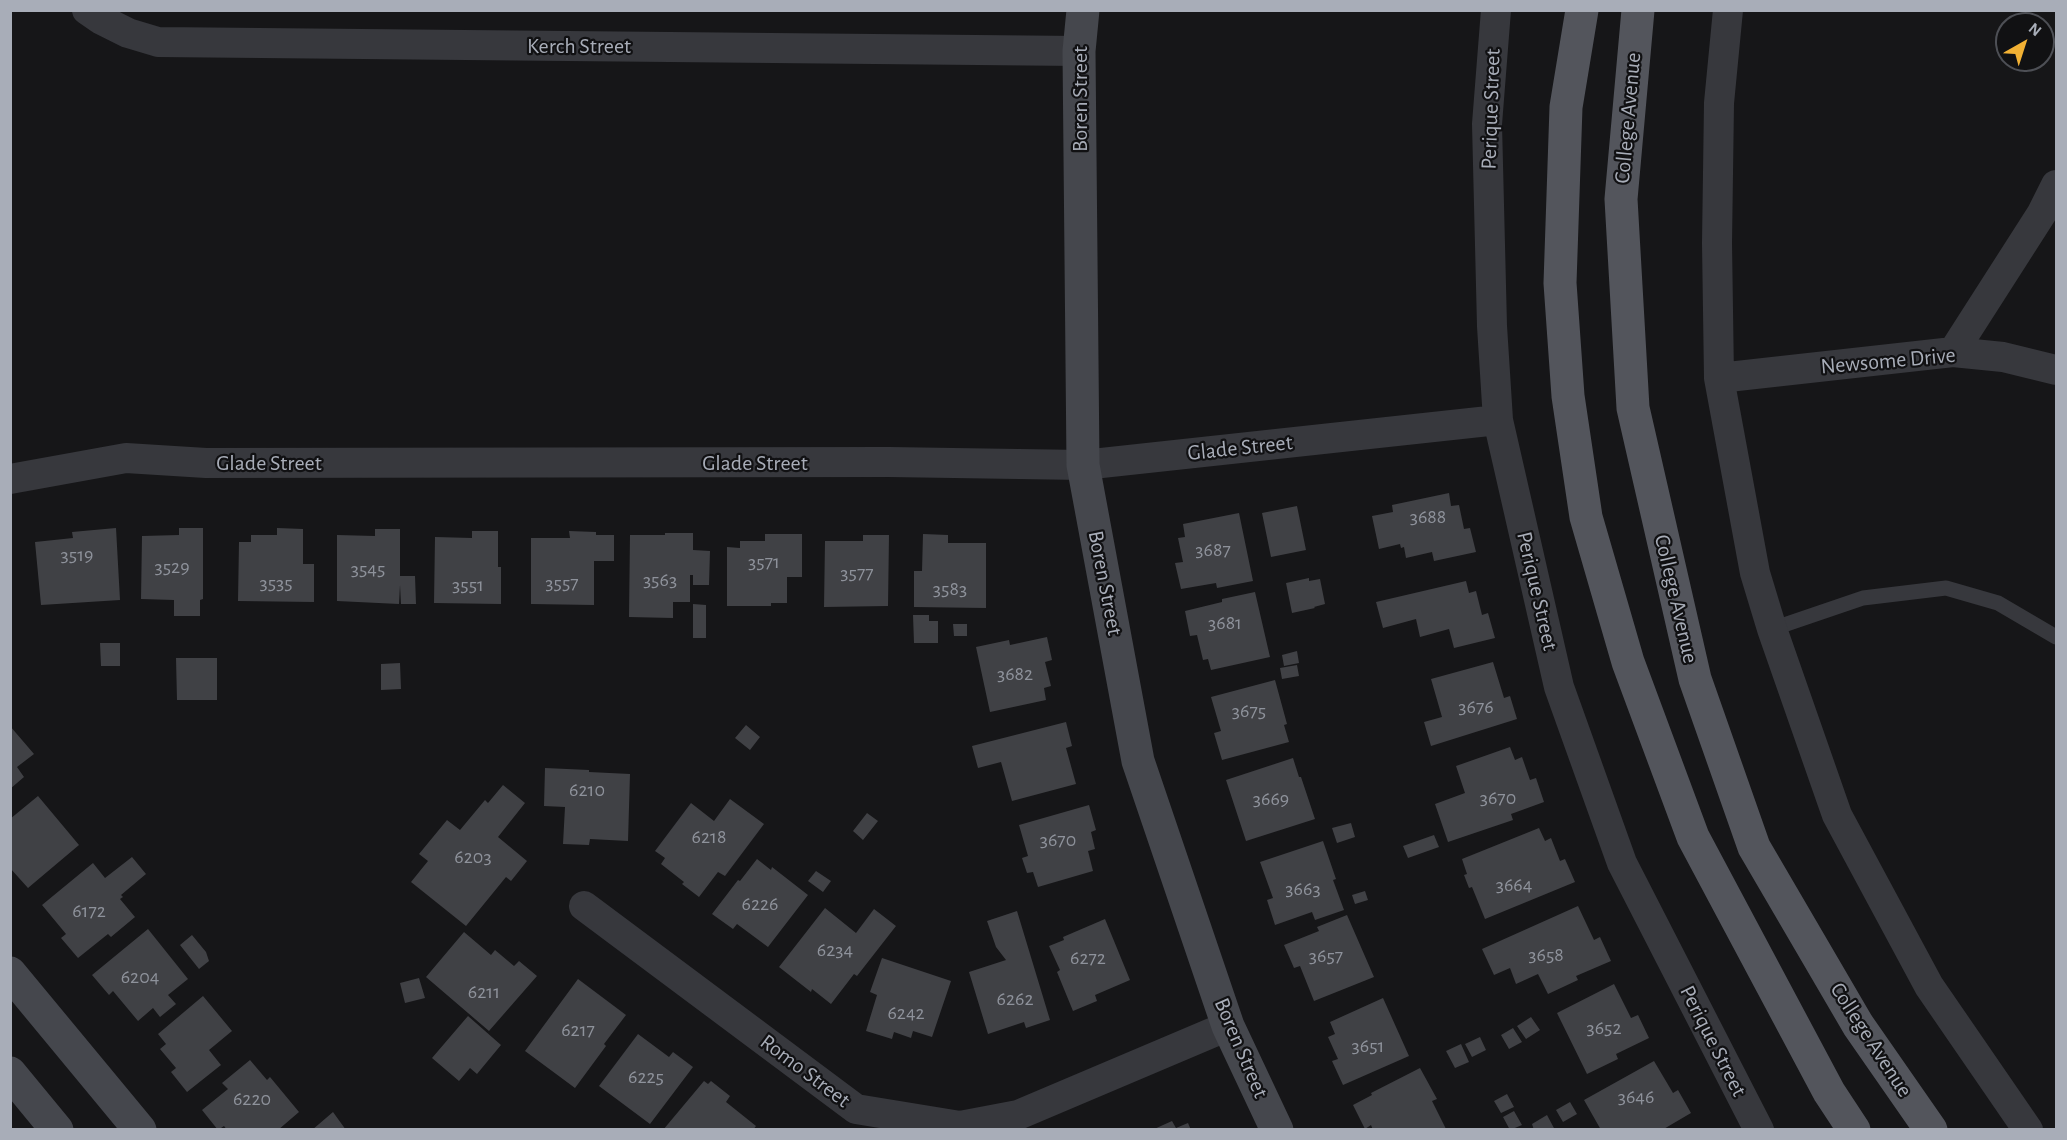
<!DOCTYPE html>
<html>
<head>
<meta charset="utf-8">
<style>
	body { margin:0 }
	#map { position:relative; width:2067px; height:1140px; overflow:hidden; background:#161618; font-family:"Alegreya Sans",sans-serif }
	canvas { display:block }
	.frame { position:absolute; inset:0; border:12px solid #a8adb8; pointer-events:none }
	.north { position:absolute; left:1995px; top:12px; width:60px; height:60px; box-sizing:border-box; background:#111113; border:2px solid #4d4f55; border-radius:50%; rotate:39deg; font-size:16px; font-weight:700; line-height:24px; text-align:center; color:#a8adb8 }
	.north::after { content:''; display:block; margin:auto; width:21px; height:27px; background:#f2b134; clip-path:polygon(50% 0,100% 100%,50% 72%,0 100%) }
</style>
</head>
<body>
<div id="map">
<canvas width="2067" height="1140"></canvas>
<div class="frame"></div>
<div class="north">N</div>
</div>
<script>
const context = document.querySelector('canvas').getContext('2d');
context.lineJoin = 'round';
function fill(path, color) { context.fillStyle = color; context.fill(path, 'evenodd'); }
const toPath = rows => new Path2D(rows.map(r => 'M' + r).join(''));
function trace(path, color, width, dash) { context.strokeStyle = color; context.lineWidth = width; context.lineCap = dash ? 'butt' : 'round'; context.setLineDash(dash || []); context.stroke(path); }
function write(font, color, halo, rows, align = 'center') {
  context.font = font + ' "Alegreya Sans",sans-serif'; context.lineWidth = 4.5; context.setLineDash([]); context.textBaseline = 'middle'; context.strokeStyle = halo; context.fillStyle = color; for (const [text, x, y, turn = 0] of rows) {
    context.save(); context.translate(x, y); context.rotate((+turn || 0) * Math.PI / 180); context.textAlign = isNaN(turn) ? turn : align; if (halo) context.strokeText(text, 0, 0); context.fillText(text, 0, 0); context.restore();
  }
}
fill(toPath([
	[1449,493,1451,506,1459,505,1464,529,1470,528,1476,552,1434,561,1432,552,1406,558,1404,547,1401,548,1400,544,1379,549,1372,516,1393,512,1392,505],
	[1297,506,1306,550,1271,557,1262,513],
	[1239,513,1253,581,1217,588,1216,583,1181,589,1175,563,1183,562,1178,538,1185,537,1183,524],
	[116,528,120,600,41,605,35,542,73,538,72,532],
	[179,528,203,528,203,599,200,600,200,616,174,616,174,600,141,599,142,536,179,535],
	[277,528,303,529,303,564,314,564,314,602,238,601,239,542,251,542,251,535,277,535],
	[375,529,400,529,400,576,415,576,416,604,401,604,400,585,399,604,337,601,337,535,375,536],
	[472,531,498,531,498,567,501,567,501,604,434,603,435,537,472,538],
	[569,531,596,532,596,535,614,535,614,561,594,561,594,605,531,604,531,538,570,538],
	[665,533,693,533,693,550,710,551,709,585,693,585,693,575,690,575,690,602,673,602,673,618,629,617,630,535,665,535],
	[765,534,802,534,802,577,787,577,787,603,771,603,771,606,727,606,727,547,740,548,740,541,765,541],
	[923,534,948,535,948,543,986,543,986,608,914,607,914,571,922,571],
	[863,535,889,535,888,606,824,607,825,541,863,541],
	[1309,578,1309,581,1320,579,1325,604,1314,607,1315,608,1292,613,1286,583],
	[1466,581,1469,593,1476,591,1482,615,1488,613,1495,638,1454,648,1449,629,1420,637,1416,619,1383,628,1376,602],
	[1255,592,1270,657,1211,670,1208,659,1203,660,1197,635,1190,636,1185,611,1222,602,1222,599],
	[693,604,706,605,706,638,693,638],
	[913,615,929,615,929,621,938,621,938,643,914,643],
	[953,624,967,624,967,636,954,636],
	[1047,637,1052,660,1045,662,1051,686,1044,688,1046,700,990,712,976,647,1009,640,1010,645],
	[100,643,120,643,120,666,101,666],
	[1297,651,1299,663,1284,666,1282,655],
	[176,658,217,658,217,700,177,700],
	[1493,662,1504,698,1510,696,1517,719,1431,746,1424,722,1442,717,1431,679],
	[400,663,401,689,381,690,381,664],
	[1297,665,1299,676,1282,679,1280,668],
	[1275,680,1287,724,1284,725,1289,742,1222,760,1214,733,1221,731,1211,697],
	[1066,722,1072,746,1066,748,1076,784,1012,801,1001,762,978,768,972,746],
	[746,725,760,737,750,750,735,738],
	[10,726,34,754,17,767,24,777,10,789],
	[1510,747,1515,760,1522,757,1530,780,1536,778,1544,802,1511,814,1513,820,1448,842,1435,804,1465,793,1456,766],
	[1293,758,1299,777,1301,777,1315,819,1246,841,1226,780],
	[545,768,589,770,589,772,630,774,628,841,590,839,589,845,563,844,565,807,544,806],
	[503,785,525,803,498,837,527,861,511,881,506,877,466,926,411,882,428,861,419,854,447,820,460,830,485,800,488,803],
	[38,796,79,845,28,888,10,868,10,819],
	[730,799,764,824,725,876,718,872,699,897,682,884,684,882,661,864,665,858,655,851,691,803,714,821],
	[1089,805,1096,830,1091,832,1095,849,1088,851,1093,871,1038,887,1033,872,1027,873,1022,858,1028,856,1019,825],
	[867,813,878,821,863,840,853,831],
	[1351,823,1355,837,1337,843,1332,828],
	[1539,828,1545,841,1551,838,1560,861,1565,859,1575,882,1485,919,1472,887,1469,888,1464,875,1467,874,1462,859],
	[1434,835,1439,847,1408,858,1403,846],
	[1323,841,1336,879,1333,880,1344,910,1315,920,1312,912,1275,925,1267,900,1273,898,1260,862],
	[132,857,146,874,121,895,123,897,120,899,135,917,111,937,108,934,78,958,61,938,66,934,42,905,93,863,105,878],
	[757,859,771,870,772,867,808,895,768,947,737,924,733,929,712,914,738,880,740,881],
	[816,871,831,881,823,892,808,881],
	[1365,891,1368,900,1355,904,1352,895],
	[1578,906,1594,940,1600,937,1611,961,1576,976,1578,980,1548,994,1538,974,1516,984,1510,968,1494,975,1482,949],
	[825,908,856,933,874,909,896,926,857,976,854,974,831,1004,812,989,811,992,779,967],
	[1017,911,1050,1020,1026,1028,1024,1022,988,1034,969,972,1006,960,996,947,987,921],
	[1347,915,1374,977,1314,1001,1300,966,1294,968,1284,945,1319,931,1317,927],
	[1105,919,1130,980,1095,995,1097,1001,1073,1011,1057,972,1060,970,1049,946,1064,940,1063,937],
	[148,929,188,979,168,995,176,1004,160,1017,153,1008,138,1021,113,991,109,995,92,975],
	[464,932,491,955,495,950,514,966,519,961,537,976,489,1031,426,977],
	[192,935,206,952,209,961,199,969,180,945],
	[882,958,951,981,932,1037,913,1031,911,1038,894,1032,892,1039,866,1031,877,995,870,992],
	[419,978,425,998,405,1003,400,983],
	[578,979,626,1015,604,1044,606,1046,575,1088,525,1051],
	[1614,984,1631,1018,1638,1015,1649,1038,1616,1054,1618,1059,1587,1074,1557,1013],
	[203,996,232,1031,209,1050,221,1065,187,1092,171,1072,176,1068,160,1049,166,1044,158,1034],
	[1383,998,1409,1056,1343,1085,1332,1061,1338,1059,1328,1037,1335,1034,1330,1022],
	[468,1016,501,1045,477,1074,470,1068,459,1081,432,1058],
	[1531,1017,1540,1030,1526,1039,1517,1026],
	[1513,1028,1522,1042,1509,1049,1501,1035],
	[638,1034,669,1057,673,1052,693,1067,650,1124,599,1086],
	[1480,1037,1486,1050,1472,1057,1465,1044],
	[1461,1044,1469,1062,1455,1068,1446,1051],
	[250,1060,267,1080,270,1077,299,1112,278,1130,227,1130,224,1126,218,1130,202,1110,228,1089,222,1083],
	[1654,1061,1673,1093,1678,1090,1691,1113,1662,1130,1601,1130,1584,1100],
	[1420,1068,1437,1099,1432,1101,1446,1129,1373,1130,1371,1125,1365,1129,1353,1105,1372,1095,1371,1093],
	[704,1081,708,1084,711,1081,730,1096,726,1102,756,1126,753,1130,663,1130],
	[1507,1094,1514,1107,1501,1113,1494,1101],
	[1570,1102,1577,1114,1563,1122,1556,1110],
	[1514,1111,1522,1125,1510,1130,1503,1117],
	[333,1112,346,1130,312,1130],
	[1547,1115,1555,1130,1534,1130,1532,1124],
	[1172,1121,1176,1128,1188,1123,1191,1130,1152,1130]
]), '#404145');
trace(toPath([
	[1772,629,1863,598,1946,588,1998,603,2056,637]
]), '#37383d', 15);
trace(toPath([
	[87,10,100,19,128,33,158,42,1079,51],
	[1496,10,1487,124,1492,326,1498,420,1559,687,1622,863,1759,1130],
	[1728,10,1719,103,1717,243,1719,378,1755,573,1772,629,1837,815,1929,986,2028,1130],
	[1953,352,2042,213,2056,185],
	[1719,378,1953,352,2003,357,2056,370],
	[10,479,126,458,206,463,889,462,1083,465,1498,420],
	[584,906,856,1109,960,1126,1018,1115,1228,1026]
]), '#37383d', 30);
trace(toPath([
	[1083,10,1079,51,1083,465,1138,761,1228,1026,1277,1130],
	[10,973,140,1130],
	[10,1073,57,1130]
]), '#45474d', 33);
trace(toPath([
	[1582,10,1566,107,1560,283,1568,396,1586,517,1628,662,1693,837,1829,1092,1854,1130],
	[1638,10,1621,199,1633,408,1695,679,1754,847,1858,1025,1931,1130]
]), '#53555c', 33);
write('20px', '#8e929b', null, [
	["3688",1428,517],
	["3687",1213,550],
	["3519",77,555],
	["3571",764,562],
	["3529",172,567],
	["3545",368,569],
	["3577",857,573],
	["3563",660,580],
	["3535",276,583],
	["3557",562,583],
	["3551",468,585],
	["3583",950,589],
	["3681",1225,623],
	["3682",1015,674],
	["3676",1476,707],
	["3675",1249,711],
	["6210",587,790],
	["3670",1498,798],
	["3669",1271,799],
	["6218",709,837],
	["3670",1058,840],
	["6203",473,857],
	["3664",1514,885],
	["3663",1303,889],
	["6226",760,904],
	["6172",89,911],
	["6234",835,950],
	["3658",1546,955],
	["3657",1326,956],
	["6272",1088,958],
	["6204",140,977],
	["6211",484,992],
	["6262",1015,999],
	["6242",906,1013],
	["3652",1604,1028],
	["6217",578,1030],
	["3651",1368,1046],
	["6225",646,1077],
	["3646",1636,1097],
	["6220",252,1099]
]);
write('22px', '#a8adb8', '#111113', [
	["Kerch Street",579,46],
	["Boren Street",1080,99,-90],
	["Perique Street",1491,109,-88],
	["College Avenue",1628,118,-85],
	["Newsome Drive",1888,361,-5],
	["Glade Street",1240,448,-6],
	["Glade Street",269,463],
	["Glade Street",755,463],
	["Boren Street",1105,583,79],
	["Perique Street",1537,591,77],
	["College Avenue",1676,599,77],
	["College Avenue",1871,1040,57],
	["Perique Street",1713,1041,63],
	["Boren Street",1241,1048,67],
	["Romo Street",805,1071,37]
]);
</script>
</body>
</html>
